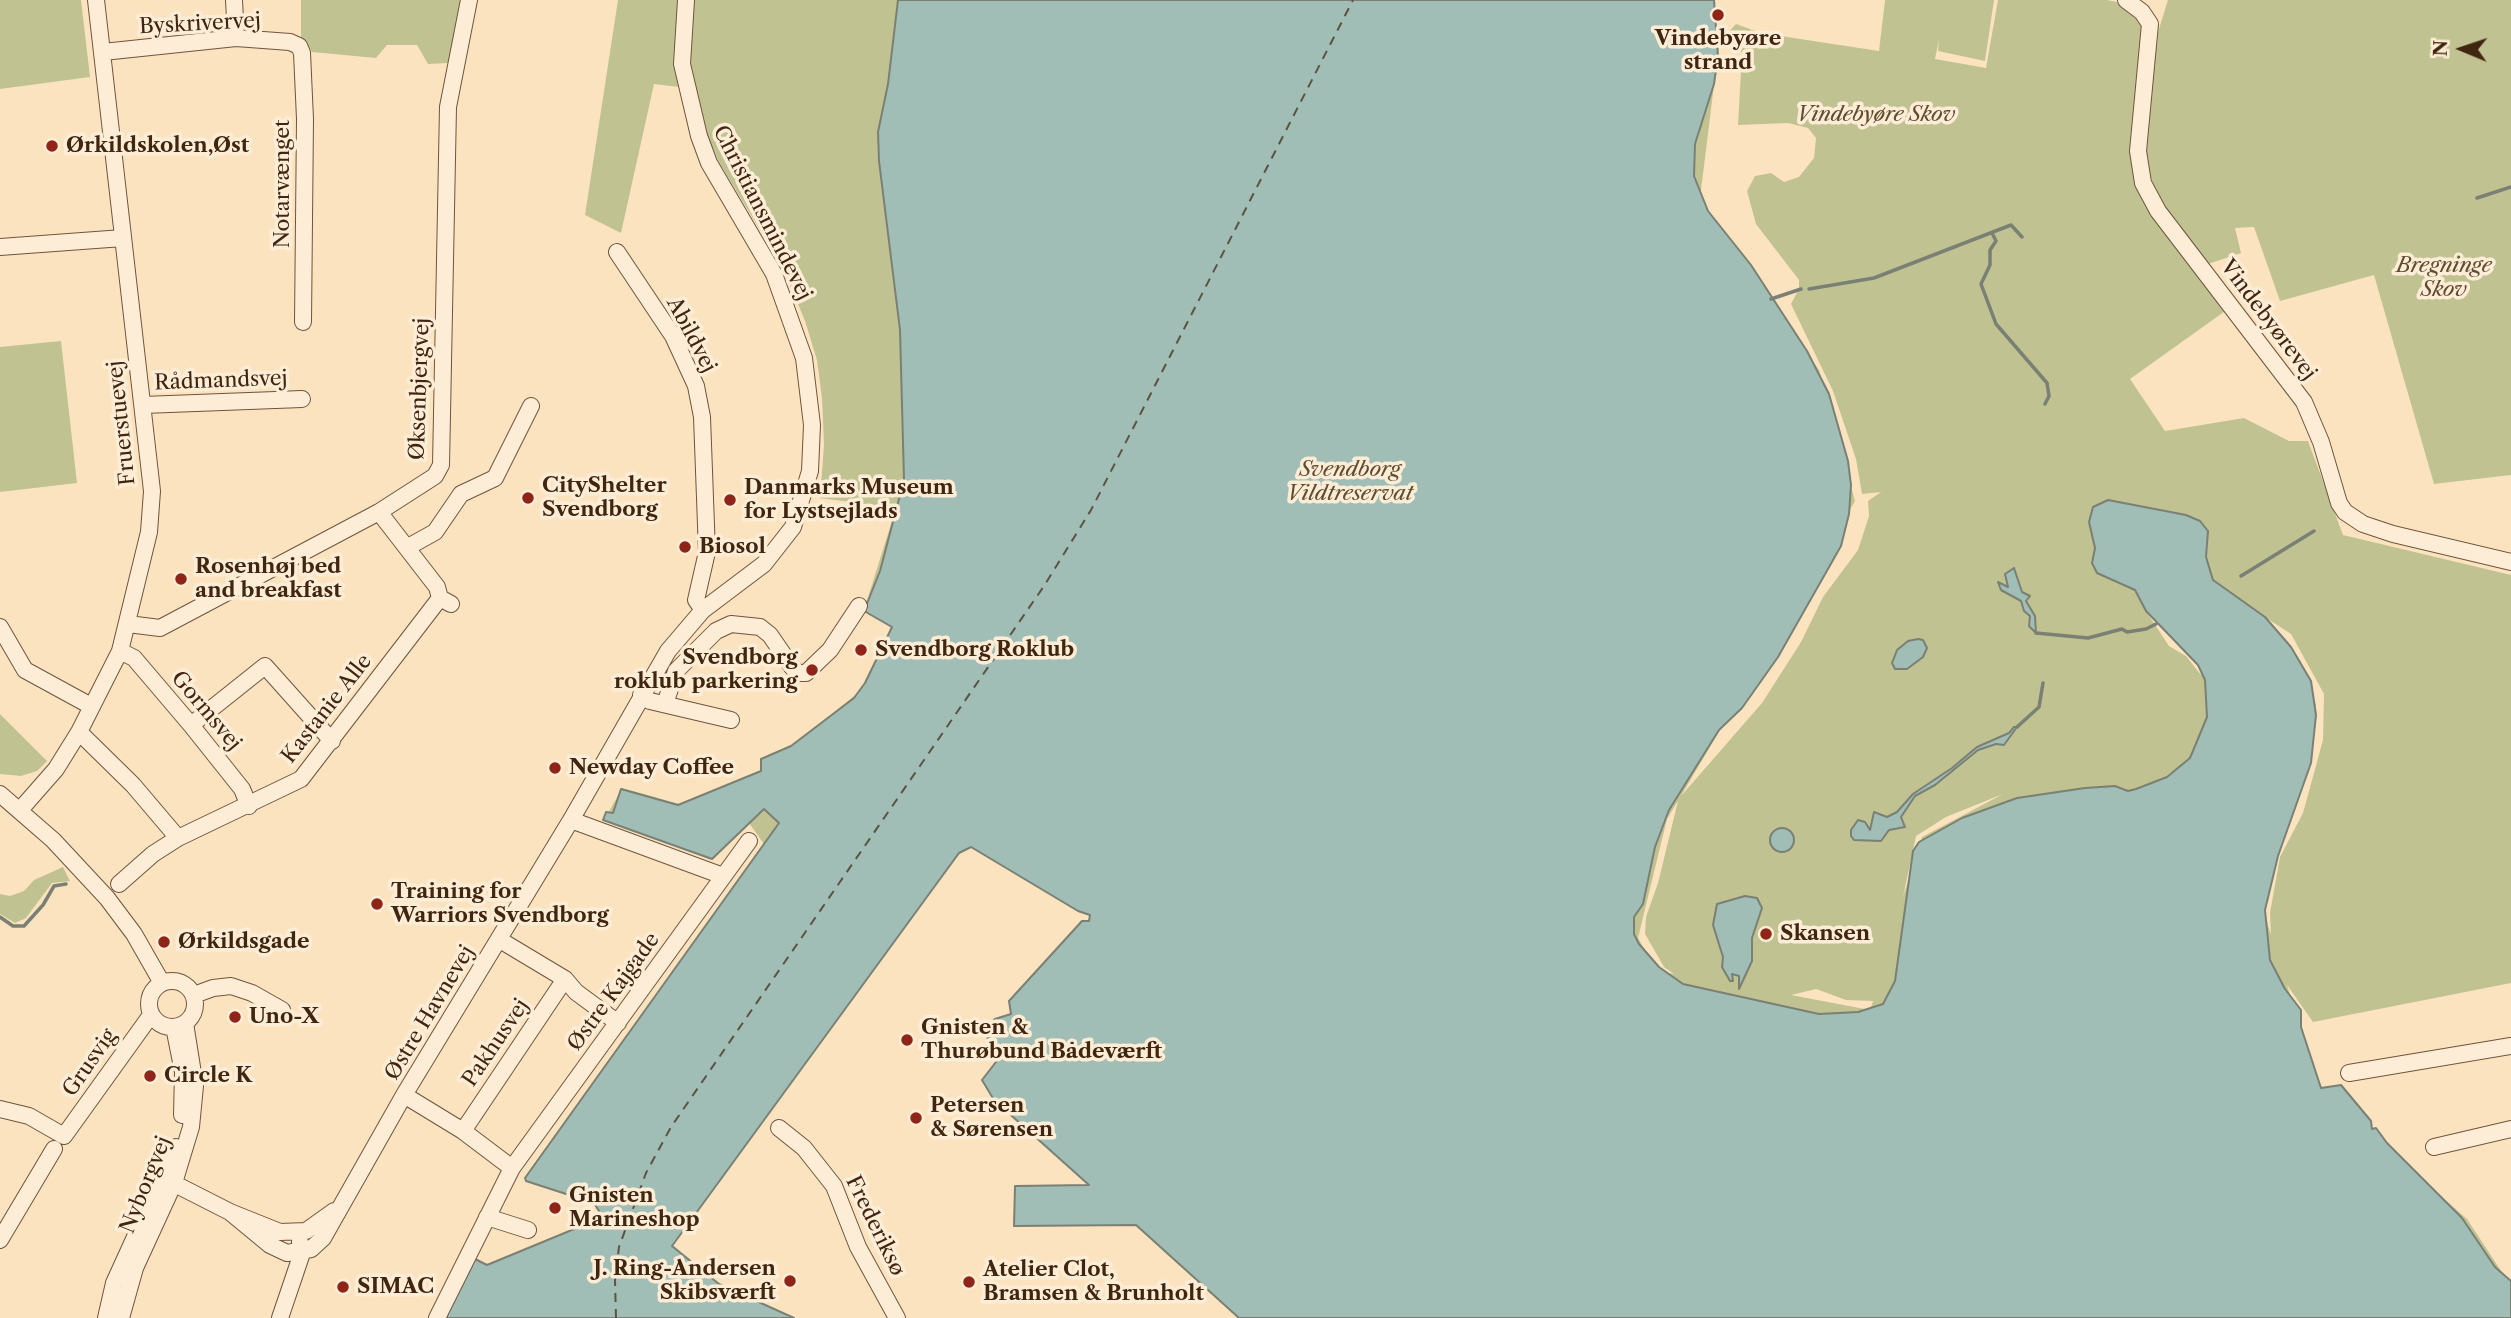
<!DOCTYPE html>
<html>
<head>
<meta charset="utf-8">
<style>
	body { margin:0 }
	#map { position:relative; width:2511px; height:1318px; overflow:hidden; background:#fce3c0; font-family:"Libre Caslon Text",serif }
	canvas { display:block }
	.north { position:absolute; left:2427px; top:14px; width:70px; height:70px; -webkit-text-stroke:5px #fdedd6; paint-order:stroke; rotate:272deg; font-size:19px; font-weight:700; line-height:28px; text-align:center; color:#402510 }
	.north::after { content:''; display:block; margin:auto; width:24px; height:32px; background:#402510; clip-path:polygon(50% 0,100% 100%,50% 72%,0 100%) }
</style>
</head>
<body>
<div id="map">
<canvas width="2511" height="1318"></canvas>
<div class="north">N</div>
</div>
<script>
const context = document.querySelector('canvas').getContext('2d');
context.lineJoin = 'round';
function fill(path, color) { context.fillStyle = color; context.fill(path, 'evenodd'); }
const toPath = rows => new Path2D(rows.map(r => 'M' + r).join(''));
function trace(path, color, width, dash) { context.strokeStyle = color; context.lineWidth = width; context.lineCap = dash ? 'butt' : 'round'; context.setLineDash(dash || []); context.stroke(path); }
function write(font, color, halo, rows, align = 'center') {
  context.font = font + ' "Libre Caslon Text",serif'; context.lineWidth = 7; context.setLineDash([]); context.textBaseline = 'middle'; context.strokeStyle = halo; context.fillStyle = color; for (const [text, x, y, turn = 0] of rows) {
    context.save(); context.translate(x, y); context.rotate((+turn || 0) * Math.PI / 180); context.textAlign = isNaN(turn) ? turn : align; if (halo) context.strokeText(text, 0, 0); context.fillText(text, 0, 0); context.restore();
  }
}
fill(toPath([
	[0,0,81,0,90,77,0,89],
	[301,0,463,0,448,63,428,64,417,45,387,45,376,58,312,52,301,37],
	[618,0,1707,0,1720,37,1699,206,1819,370,1855,501,1681,796,1762,703,1801,642,1823,597,1858,550,1869,516,1868,501,1881,492,1862,494,1856,459,1833,391,1791,304,1799,289,1799,280,1756,224,1747,191,1755,176,1771,173,1784,182,1799,177,1814,158,1816,138,1808,128,1788,123,1738,125,1742,53,1727,34,1736,24,1761,33,1879,51,1885,0,1994,0,1985,61,1938,51,1939,39,1935,59,1986,68,1998,0,2107,0,2117,2,2139,16,2147,31,2133,163,2138,191,2228,309,2130,379,2165,431,2244,418,2289,441,2308,441,2343,535,2511,575,2511,983,2313,1022,2287,985,2320,1090,2467,1219,2511,1286,2511,1318,1239,1318,1136,1225,1014,1226,1015,1186,1089,1185,994,1100,982,1080,999,1058,988,1048,987,1027,995,1019,1011,1014,1009,1001,1082,921,1089,921,1090,915,1078,911,971,847,959,853,672,1246,719,1284,794,1318,445,1318,476,1258,487,1265,596,1220,599,1211,594,1203,526,1181,525,1177,764,844,749,823,713,858,605,819,622,788,679,804,764,770,860,691,892,627,864,610,896,508,820,498,824,445,822,398,817,360,805,321,784,270,719,162,705,130,695,89,654,84,621,233,585,215],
	[2108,500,2143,508,2186,515,2093,507],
	[2223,590,2291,634,2324,694,2323,740,2303,813,2280,857,2270,913,2271,935,2264,912,2316,705,2293,649],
	[2139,593,2202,671,2201,675,2186,656,2169,646,2146,611],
	[2003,794,1922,837,1903,897,1916,836,1946,817],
	[1678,801,1658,883,1646,917,1645,934,1664,967,1674,974,1657,971,1638,938,1667,819],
	[1816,989,1846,1000,1873,1001,1870,1010,1791,995],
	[2168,0,2511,0,2511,475,2434,484,2374,275,2280,301,2254,227,2235,228,2241,253,2208,264,2159,200,2143,156,2158,32],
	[61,341,77,483,0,492,0,347],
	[0,714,47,761,37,771,21,776,0,774],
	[63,867,70,881,52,883,26,918,15,923,0,914,0,894,10,896,24,891,34,880]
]), '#c0c391');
const water = toPath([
	[898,0,1714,0,1718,56,1714,84,1695,144,1694,176,1708,211,1751,265,1807,351,1829,394,1848,461,1851,485,1849,514,1841,546,1778,657,1742,708,1719,730,1669,810,1655,847,1643,904,1634,917,1634,934,1639,944,1659,967,1683,984,1819,1014,1858,1012,1883,1004,1895,981,1913,851,1919,842,1962,818,2017,798,2085,788,2115,786,2128,791,2136,789,2167,777,2190,758,2207,717,2205,680,2198,665,2146,611,2135,590,2097,573,2092,563,2095,548,2089,522,2093,507,2108,500,2186,515,2200,521,2208,531,2206,557,2213,580,2265,617,2291,647,2311,681,2316,715,2311,763,2278,856,2265,910,2270,960,2285,989,2301,1010,2301,1027,2321,1088,2341,1085,2371,1121,2372,1129,2376,1128,2387,1143,2462,1218,2495,1267,2511,1281,2511,1318,1239,1318,1136,1225,1014,1226,1015,1186,1089,1185,994,1100,982,1080,999,1058,988,1048,987,1027,995,1019,1011,1014,1009,1001,1082,921,1089,921,1090,915,1078,911,971,847,959,853,672,1246,719,1284,794,1318,445,1318,475,1259,487,1265,596,1220,599,1211,594,1203,526,1181,525,1178,779,823,764,809,712,859,603,820,606,812,613,813,621,789,678,805,761,771,761,759,791,746,854,698,865,683,892,627,864,611,880,571,904,480,900,330,879,161,878,132,888,84,898,0],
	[2014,568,2022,592,2030,596,2026,601,2035,616,2036,633,2029,626,2030,616,2024,611,2021,601,2001,590,1998,582,2008,587,2005,574,2014,568],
	[1918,639,1923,640,1927,648,1923,657,1907,669,1895,669,1892,663,1897,650,1908,641,1918,639],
	[2014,727,2017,727,2004,745,1996,744,1978,750,1935,785,1915,796,1901,817,1905,827,1889,830,1881,841,1854,840,1851,836,1851,830,1858,820,1865,822,1870,830,1874,812,1887,817,1897,812,1913,794,1952,768,1977,747,2009,733,2014,727],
	'1770 840a12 12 0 1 1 24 0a12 12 0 1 1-24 0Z',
	[1745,896,1757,898,1762,908,1752,938,1752,961,1739,989,1739,976,1732,974,1733,981,1730,981,1722,967,1723,957,1713,925,1717,904,1745,896]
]);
fill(water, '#a0bdb6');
trace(water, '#7a8074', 2);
trace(toPath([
	[2477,198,2511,187],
	[1993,235,1996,241,1990,250,1990,265,1981,284,1996,324,2047,383,2049,396,2045,404],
	[1809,289,1874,278,2011,225,2022,237],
	[1771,299,1801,289],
	[2241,576,2314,531],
	[2036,633,2088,638,2122,629,2127,632,2146,629,2156,624],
	[2017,727,2039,707,2043,683],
	[0,917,13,926,24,926,43,905,54,886,66,884]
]), '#7a8074', 3.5);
trace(toPath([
	[616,1318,615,1280,619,1247,646,1173,671,1127,1044,586,1091,510,1353,0]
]), '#5d5342', 2, [9, 7]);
const minor = toPath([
	[234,0,236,38],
	[2126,0,2142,12,2150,24,2138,151,2143,183,2158,211,2304,402,2321,442,2339,503,2345,512,2363,524,2393,534,2511,562],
	[103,52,236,38,290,42,299,46,302,53,305,119,303,322],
	[0,247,123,238],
	[617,252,673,336,696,386,702,417,707,552,696,600,703,610],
	[143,405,302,399],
	[379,512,437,587,440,598,451,604],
	[408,547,435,532,461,494,495,478,531,406],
	[128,624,160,628,379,512,435,476,441,465,448,107,469,0],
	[0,627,25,670,91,706],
	[120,651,134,658,191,725,242,789,249,806],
	[641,695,650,701,731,720],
	[665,704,676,671,716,631,731,624,760,627,770,635,792,667,798,673,806,673,830,650,859,606],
	[191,725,265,666,332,741],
	[79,732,133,785,178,838],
	[0,794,53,840,107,898,134,934,162,983],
	[20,810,56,769,79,732,120,651,149,532,152,491,96,0],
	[571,820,723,876],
	[119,884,153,854,178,838,301,779,440,598],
	[500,940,565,979,576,992,618,1023],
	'149 1004a23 23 0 1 1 46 0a23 23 0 1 1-46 0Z',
	[194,995,213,988,231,986,252,993,282,1010],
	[174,1027,183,1072,182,1115],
	[2349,1073,2511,1046],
	[404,1095,463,1131,512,1168],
	[0,1109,29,1116,64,1136,151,1015],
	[779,1128,804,1148,834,1186,858,1247,897,1318],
	[463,1131,565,979],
	[2434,1147,2511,1129],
	[165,1179,230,1212,280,1232,306,1231,334,1211],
	[230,1212,270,1245,287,1253,311,1249,323,1238,404,1095,571,820,668,651,703,610,764,564,793,527,810,471,812,425,804,358,774,274,709,163,699,136,682,64,686,0],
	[487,1217,528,1230],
	[0,1240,54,1149],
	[106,1318,114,1283,176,1147],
	[121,1318,135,1268,174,1183,191,1127,195,1086,185,1023],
	[280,1318,302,1253,300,1242],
	[437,1318,512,1168,749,841]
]);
trace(minor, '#6f543c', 18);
trace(minor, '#fdedd6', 16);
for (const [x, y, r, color] of [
	[1718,15,7,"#8f2418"],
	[52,146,7,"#8f2418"],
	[528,498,7,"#8f2418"],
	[730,500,7,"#8f2418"],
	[685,547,7,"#8f2418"],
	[181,579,7,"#8f2418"],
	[861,650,7,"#8f2418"],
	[812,670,7,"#8f2418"],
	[555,768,7,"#8f2418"],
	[377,904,7,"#8f2418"],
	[1766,934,7,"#8f2418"],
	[164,942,7,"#8f2418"],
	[235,1017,7,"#8f2418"],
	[907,1040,7,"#8f2418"],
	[150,1076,7,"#8f2418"],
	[916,1118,7,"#8f2418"],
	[555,1208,7,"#8f2418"],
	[790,1281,7,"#8f2418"],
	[969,1282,7,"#8f2418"],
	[343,1287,7,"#8f2418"]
]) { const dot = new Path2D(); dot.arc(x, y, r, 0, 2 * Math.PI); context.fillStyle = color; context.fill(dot); trace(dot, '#fdedd6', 2.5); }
write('21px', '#402510', '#fdedd6', [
	["Byskrivervej",200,24,-3],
	["Notarvænget",283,184,-90],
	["Christiansmindevej",762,213,63],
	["Vindebyørevej",2268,320,53],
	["Abildvej",691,335,62],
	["Rådmandsvej",221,381,-2],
	["Øksenbjergvej",420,389,-88],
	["Fruerstuevej",122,423,-96],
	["Kastanie Alle",327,709,-52],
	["Gormsvej",206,711,50],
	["Østre Kajgade",614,992,-54],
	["Østre Havnevej",430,1013,-59],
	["Pakhusvej",496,1043,-56],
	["Grusvig",90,1063,-55],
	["Nyborgvej",146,1185,-68],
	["Frederiksø",875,1226,64]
]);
write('bold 21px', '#402510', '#fdedd6', [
	["Vindebyøre",1718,39,"center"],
	["strand",1718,63,"center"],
	["Ørkildskolen,Øst",66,146],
	["CityShelter",542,486],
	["Svendborg",542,510],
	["Danmarks Museum",744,488],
	["for Lystsejlads",744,512],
	["Biosol",699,547],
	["Rosenhøj bed",195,567],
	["and breakfast",195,591],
	["Svendborg Roklub",875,650],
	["Svendborg",798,658,"right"],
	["roklub parkering",798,682,"right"],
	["Newday Coffee",569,768],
	["Training for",391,892],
	["Warriors Svendborg",391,916],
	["Skansen",1780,934],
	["Ørkildsgade",178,942],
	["Uno-X",249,1017],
	["Gnisten &",921,1028],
	["Thurøbund Bådeværft",921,1052],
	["Circle K",164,1076],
	["Petersen",930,1106],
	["& Sørensen",930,1130],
	["Gnisten",569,1196],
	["Marineshop",569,1220],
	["J. Ring-Andersen",776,1269,"right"],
	["Skibsværft",776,1293,"right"],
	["Atelier Clot,",983,1270],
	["Bramsen & Brunholt",983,1294],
	["SIMAC",357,1287]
], 'left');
write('italic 21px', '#604c30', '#fdedd6', [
	["Vindebyøre Skov",1876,115],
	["Bregninge",2444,266],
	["Skov",2444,290],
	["Svendborg",1350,470],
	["Vildtreservat",1350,494]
]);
</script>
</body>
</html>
